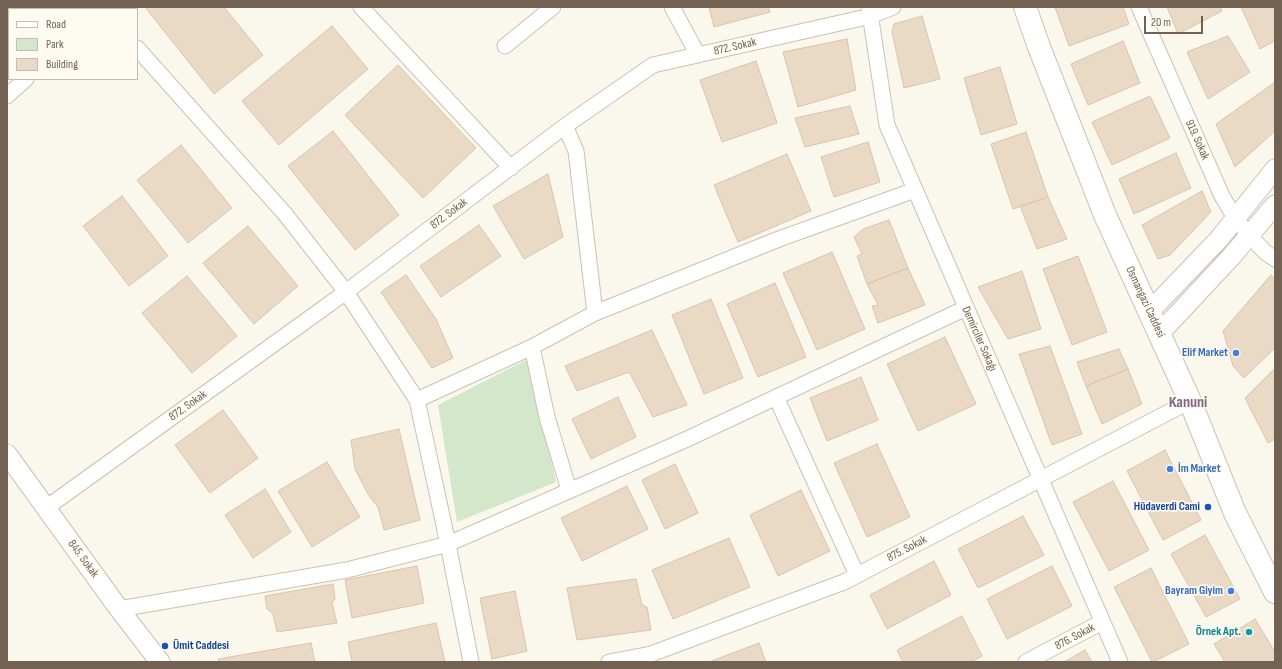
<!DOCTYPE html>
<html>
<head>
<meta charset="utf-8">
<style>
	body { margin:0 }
	#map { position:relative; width:1282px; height:669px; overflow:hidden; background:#faf7ec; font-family:"Sofia Sans Condensed",sans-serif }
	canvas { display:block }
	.frame { position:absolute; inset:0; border:8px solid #736251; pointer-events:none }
	.legend { position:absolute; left:8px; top:8px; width:130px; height:72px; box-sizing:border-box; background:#fdfaf2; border:1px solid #c6bdb2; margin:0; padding:5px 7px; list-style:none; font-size:12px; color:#736251 }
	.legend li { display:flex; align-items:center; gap:8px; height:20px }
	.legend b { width:20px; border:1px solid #c6bdb2 }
	.scale { position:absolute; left:1144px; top:16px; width:59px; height:18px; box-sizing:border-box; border:2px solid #736251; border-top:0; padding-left:5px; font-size:12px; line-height:14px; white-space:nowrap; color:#736251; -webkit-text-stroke:3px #fdfaf2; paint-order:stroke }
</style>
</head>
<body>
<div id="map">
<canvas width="1282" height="669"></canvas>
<div class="frame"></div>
<ul class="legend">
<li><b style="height:5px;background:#fff"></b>Road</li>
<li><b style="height:11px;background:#d3e7cb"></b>Park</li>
<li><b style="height:11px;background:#ead9c5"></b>Building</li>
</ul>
<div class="scale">20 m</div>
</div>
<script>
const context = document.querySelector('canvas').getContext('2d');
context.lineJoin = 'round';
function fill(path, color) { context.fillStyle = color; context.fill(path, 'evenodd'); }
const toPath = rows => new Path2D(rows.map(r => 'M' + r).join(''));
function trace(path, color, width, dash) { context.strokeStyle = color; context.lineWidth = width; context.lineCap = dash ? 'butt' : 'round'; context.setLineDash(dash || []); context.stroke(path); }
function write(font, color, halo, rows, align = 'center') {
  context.font = font + ' "Sofia Sans Condensed",sans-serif'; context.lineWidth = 3.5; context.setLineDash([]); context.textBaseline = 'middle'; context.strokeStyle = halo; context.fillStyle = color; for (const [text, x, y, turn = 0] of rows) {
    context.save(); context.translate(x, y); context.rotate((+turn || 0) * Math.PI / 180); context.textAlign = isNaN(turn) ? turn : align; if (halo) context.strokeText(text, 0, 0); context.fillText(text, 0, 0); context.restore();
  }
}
fill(toPath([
	[528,359,556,482,457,522,438,405]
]), '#d3e7cb');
const building = toPath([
	[13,7,37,7,39,9,11,9,13,7],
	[145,7,224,7,263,55,214,94,145,7],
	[709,7,768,7,770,12,714,27,709,7],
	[1055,7,1123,7,1129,24,1069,46,1055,7],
	[1167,7,1220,7,1222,11,1178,34,1167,7],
	[1241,7,1275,7,1275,41,1260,49,1241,7],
	[9,11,9,67,7,69,7,13,9,11],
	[922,16,940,79,904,88,892,32,894,24,922,16],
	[332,26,368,69,279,145,242,101,332,26],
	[1228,36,1250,72,1208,99,1187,52,1228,36],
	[847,39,856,90,798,107,783,52,847,39],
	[1123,41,1140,83,1088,105,1071,64,1123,41],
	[756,61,777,123,722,142,700,80,756,61],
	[398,65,476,148,423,198,345,115,398,65],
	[1000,67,1017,124,981,135,964,78,1000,67],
	[1275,82,1275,131,1235,167,1216,124,1275,82],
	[1150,96,1170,138,1112,165,1092,122,1150,96],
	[850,106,859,134,805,147,795,118,850,106],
	[333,131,399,215,355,250,288,166,333,131],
	[1026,132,1048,197,1013,209,991,144,1026,132],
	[868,142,880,182,834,197,821,157,868,142],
	[181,145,232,208,188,243,137,180,181,145],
	[1176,153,1191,188,1134,214,1119,179,1176,153],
	[787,154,811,211,738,242,714,185,787,154],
	[548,174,563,237,524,259,493,206,548,174],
	[1202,191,1211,212,1170,255,1158,259,1142,225,1202,191],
	[122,196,168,256,129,286,83,226,122,196],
	[1048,197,1067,239,1037,249,1020,206,1048,197],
	[889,220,908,268,867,284,857,256,862,254,854,237,863,229,889,220],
	[479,225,501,256,441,297,420,266,479,225],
	[248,226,298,286,254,324,203,263,248,226],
	[832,252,865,329,817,350,783,273,832,252],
	[1078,256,1107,332,1072,345,1043,269,1078,256],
	[908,268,925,305,878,323,872,306,878,305,867,284,908,268],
	[1022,271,1041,329,1008,339,978,287,1022,271],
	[406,275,436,319,453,358,432,368,381,292,406,275],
	[1271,275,1275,279,1275,348,1244,378,1233,366,1223,331,1271,275],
	[187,276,237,336,192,373,142,313,187,276],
	[775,283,806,357,758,377,727,304,775,283],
	[711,299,743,378,704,394,672,315,711,299],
	[652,330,687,405,653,417,629,372,577,391,565,366,652,330],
	[945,337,976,404,918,431,887,364,945,337],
	[1050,346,1082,434,1052,445,1019,354,1050,346],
	[1119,349,1128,369,1086,386,1077,362,1119,349],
	[1275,368,1275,439,1268,443,1245,398,1275,368],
	[1128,369,1142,404,1102,424,1086,386,1128,369],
	[861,377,878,420,827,441,810,398,861,377],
	[618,397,636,437,591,459,572,419,618,397],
	[223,410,258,458,210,493,175,445,223,410],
	[399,429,420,520,384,530,378,507,369,496,355,469,351,440,399,429],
	[877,444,910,517,867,537,834,463,877,444],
	[1165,450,1201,520,1163,540,1127,471,1165,450],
	[327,462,360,517,312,547,278,491,327,462],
	[675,464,698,513,665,529,642,480,675,464],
	[1113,481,1149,550,1109,571,1073,502,1113,481],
	[627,486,648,529,582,561,561,518,627,486],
	[265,489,291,532,253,558,225,515,265,489],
	[801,490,830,551,778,576,750,515,801,490],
	[1023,516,1044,555,978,588,958,549,1023,516],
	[1205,535,1240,599,1206,617,1171,554,1205,535],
	[729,538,750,587,673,619,652,570,729,538],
	[934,561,951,595,887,629,870,595,934,561],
	[417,566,424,603,352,618,345,580,417,566],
	[1052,566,1072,606,1007,639,987,599,1052,566],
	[1151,568,1189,644,1153,662,1152,662,1114,587,1151,568],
	[636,579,642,605,647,607,651,630,577,640,567,588,636,579],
	[333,584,335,599,332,603,337,623,277,632,273,614,267,609,265,596,333,584],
	[515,591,527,651,492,659,480,598,515,591],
	[962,616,982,656,971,662,903,662,897,650,962,616],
	[1255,619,1275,652,1275,662,1225,662,1214,644,1255,619],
	[436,623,445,662,352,662,348,642,436,623],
	[311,643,315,662,219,662,218,659,311,643],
	[759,643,766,662,709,662,759,643],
	[1085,650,1092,662,1064,662,1085,650]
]);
fill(building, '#ead9c5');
trace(building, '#ddc3a9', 1);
const minor = toPath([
	[100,7,103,9],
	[361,7,511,168],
	[672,7,698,55],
	[869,7,887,125,1120,662],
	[1139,7,1222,196,1235,218,1249,235,1265,252,1275,259],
	[505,46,553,7],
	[137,48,285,214,346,292,417,400,448,544,471,662],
	[7,96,26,79],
	[565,126,576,151,595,313],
	[532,347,547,417,569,490],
	[776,397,857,575],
	[417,400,532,347,595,313,779,239,915,190],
	[46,508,346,292,565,126,653,65,871,16,893,7],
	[119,609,347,570,448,544,685,440,966,308],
	[609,662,651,654,844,582,1190,401],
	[1026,662,1102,622]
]);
const tertiary = toPath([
	[1150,311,1219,239,1275,169],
	[1160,333,1231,257,1275,205],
	[7,454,119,609,160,662]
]);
const secondary = toPath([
	[1025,7,1039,47,1105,215,1190,401,1235,513,1275,592]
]);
trace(minor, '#ccc1b3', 17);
trace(tertiary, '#ccc1b3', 21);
trace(secondary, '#cec1b1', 24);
trace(minor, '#fff', 15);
trace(tertiary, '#fff', 19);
trace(secondary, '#fff', 22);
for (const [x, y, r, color] of [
	[1236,353,4,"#3f7fe0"],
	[1170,469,4,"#3f7fe0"],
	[1208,507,4,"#1a4fb4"],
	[1231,591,4,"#3f7fe0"],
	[1249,632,4,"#0f9aa8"],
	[165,646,4,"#1a4fb4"]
]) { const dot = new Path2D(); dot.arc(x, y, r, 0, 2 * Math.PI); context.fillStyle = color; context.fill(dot); trace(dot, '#fdfaf2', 1.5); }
write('12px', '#736251', '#fdfaf2', [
	["872. Sokak",735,47,-13],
	["919. Sokak",1197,140,66],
	["872. Sokak",449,214,-37],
	["Osmangazi Caddesi",1145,302,65],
	["Demirciler Sokağı",979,339,66],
	["872. Sokak",188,406,-36],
	["875. Sokak",907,549,-28],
	["845. Sokak",83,559,54],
	["876. Sokak",1075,637,-28]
]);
write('bold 12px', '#366cbe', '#fdfaf2', [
	["Elif Market",1228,353],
	["İm Market",1178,469,"left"],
	["Bayram Giyim",1223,591]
], 'right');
write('bold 12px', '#164399', '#fdfaf2', [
	["Hüdaverdi Cami",1200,507],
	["Ümit Caddesi",173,646,"left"]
], 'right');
write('bold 12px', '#0d838f', '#fdfaf2', [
	["Örnek Apt.",1241,632]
], 'right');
write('bold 16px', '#816688', '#fdfaf2', [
	["Kanuni",1188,403]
]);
</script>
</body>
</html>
